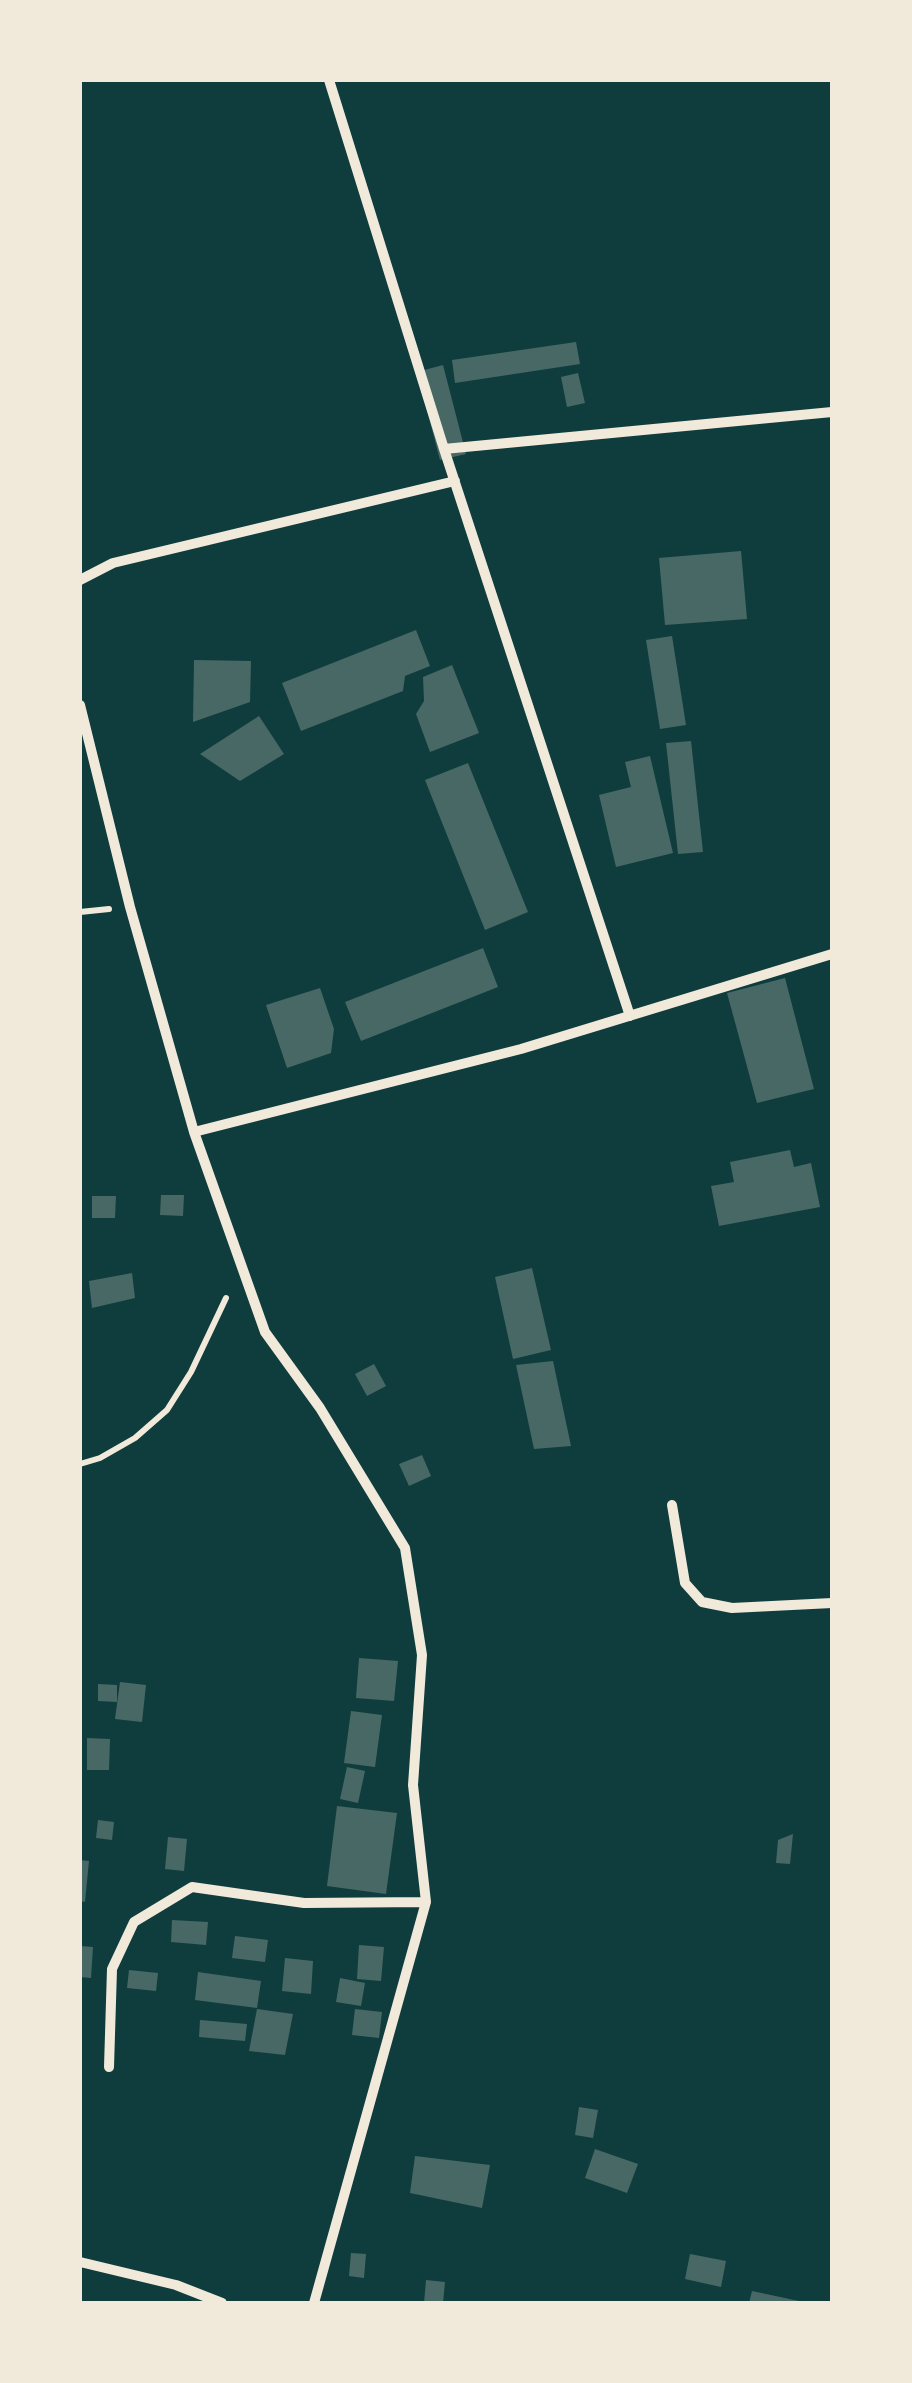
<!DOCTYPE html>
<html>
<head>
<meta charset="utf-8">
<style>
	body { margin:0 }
	#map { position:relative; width:912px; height:2383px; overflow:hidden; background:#0f3d3e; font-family:"Archivo Narrow",sans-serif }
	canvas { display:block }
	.frame { position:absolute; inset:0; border:82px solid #f1e9da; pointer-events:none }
</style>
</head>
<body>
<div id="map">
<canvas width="912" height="2383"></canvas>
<div class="frame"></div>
</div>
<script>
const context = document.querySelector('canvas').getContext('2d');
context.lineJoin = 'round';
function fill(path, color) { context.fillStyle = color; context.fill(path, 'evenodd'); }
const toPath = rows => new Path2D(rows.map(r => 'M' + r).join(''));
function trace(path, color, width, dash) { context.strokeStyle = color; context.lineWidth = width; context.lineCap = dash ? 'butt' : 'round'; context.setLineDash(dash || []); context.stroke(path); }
fill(toPath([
	[576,342,580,364,455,383,452,360],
	[443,365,466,454,440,460,417,372],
	[578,373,585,403,567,407,561,377],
	[741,551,747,619,665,625,659,558],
	[416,630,430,666,405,676,403,691,301,731,282,683],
	[672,636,686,725,660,729,646,640],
	[194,660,251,661,250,702,193,722],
	[452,665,479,733,430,752,416,714,424,701,423,677],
	[259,716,284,754,240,781,200,754],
	[691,741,703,852,678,854,666,743],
	[650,756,673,853,616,867,599,795,631,787,625,762],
	[468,763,528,912,485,930,425,780],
	[483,948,498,987,361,1041,345,1002],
	[785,978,814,1089,757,1103,727,993],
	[320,988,334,1029,331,1053,287,1068,266,1005],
	[790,1150,794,1167,811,1163,820,1207,719,1226,711,1186,734,1182,730,1162],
	[161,1195,184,1195,183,1216,160,1215],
	[92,1196,116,1196,115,1218,92,1218],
	[532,1268,551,1350,513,1359,495,1277],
	[132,1273,135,1298,92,1308,89,1281],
	[553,1361,571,1446,534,1449,516,1365],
	[374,1364,386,1386,367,1396,355,1374],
	[422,1455,431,1476,409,1486,399,1464],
	[359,1658,398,1661,394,1701,356,1698],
	[120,1682,146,1685,142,1722,115,1719],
	[98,1684,117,1685,117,1702,98,1701],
	[351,1711,382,1715,375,1767,344,1763],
	[87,1738,110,1739,109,1770,87,1770],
	[347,1767,365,1771,358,1803,340,1799],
	[337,1806,397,1813,386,1894,327,1886],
	[98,1820,114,1822,112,1840,96,1838],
	[793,1834,790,1864,776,1863,778,1840],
	[168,1837,187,1839,184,1871,165,1869],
	[80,1860,89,1861,85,1902,80,1901],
	[172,1920,208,1922,206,1945,171,1942],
	[235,1936,268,1940,265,1962,232,1958],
	[359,1945,384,1947,381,1981,357,1979],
	[80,1946,93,1947,91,1978,80,1977],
	[285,1958,313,1961,311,1994,282,1991],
	[129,1970,158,1973,156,1991,127,1988],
	[198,1972,261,1981,257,2008,195,2000],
	[340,1978,365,1983,361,2006,336,2002],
	[257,2009,293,2014,285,2055,249,2051],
	[355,2009,382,2012,379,2038,352,2035],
	[200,2020,247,2024,245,2041,199,2037],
	[579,2107,598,2110,593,2138,575,2135],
	[595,2149,638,2164,627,2193,585,2178],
	[415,2156,490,2165,482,2208,410,2193],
	[351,2253,366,2254,364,2278,349,2276],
	[690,2254,726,2261,721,2287,685,2279],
	[426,2280,445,2282,443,2303,424,2303],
	[752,2291,799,2301,799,2303,749,2303]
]), '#486865');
trace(toPath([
	[80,912,109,909],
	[80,1464,100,1458,135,1438,167,1410,191,1372,226,1298]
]), '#f1e9da', 6);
trace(toPath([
	[329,80,444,449,630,1016],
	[444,449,832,412],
	[80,580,113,563,455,481],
	[80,705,130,907,194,1132,265,1332,320,1408,405,1548,422,1655,413,1785,426,1902,314,2303],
	[194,1132,521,1049,832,954],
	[672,1505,685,1583,702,1602,732,1608,832,1603],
	[109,2067,112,1969,134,1922,192,1887,304,1903,426,1902],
	[80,2262,176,2285,222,2303]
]), '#f1e9da', 10);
</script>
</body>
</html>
